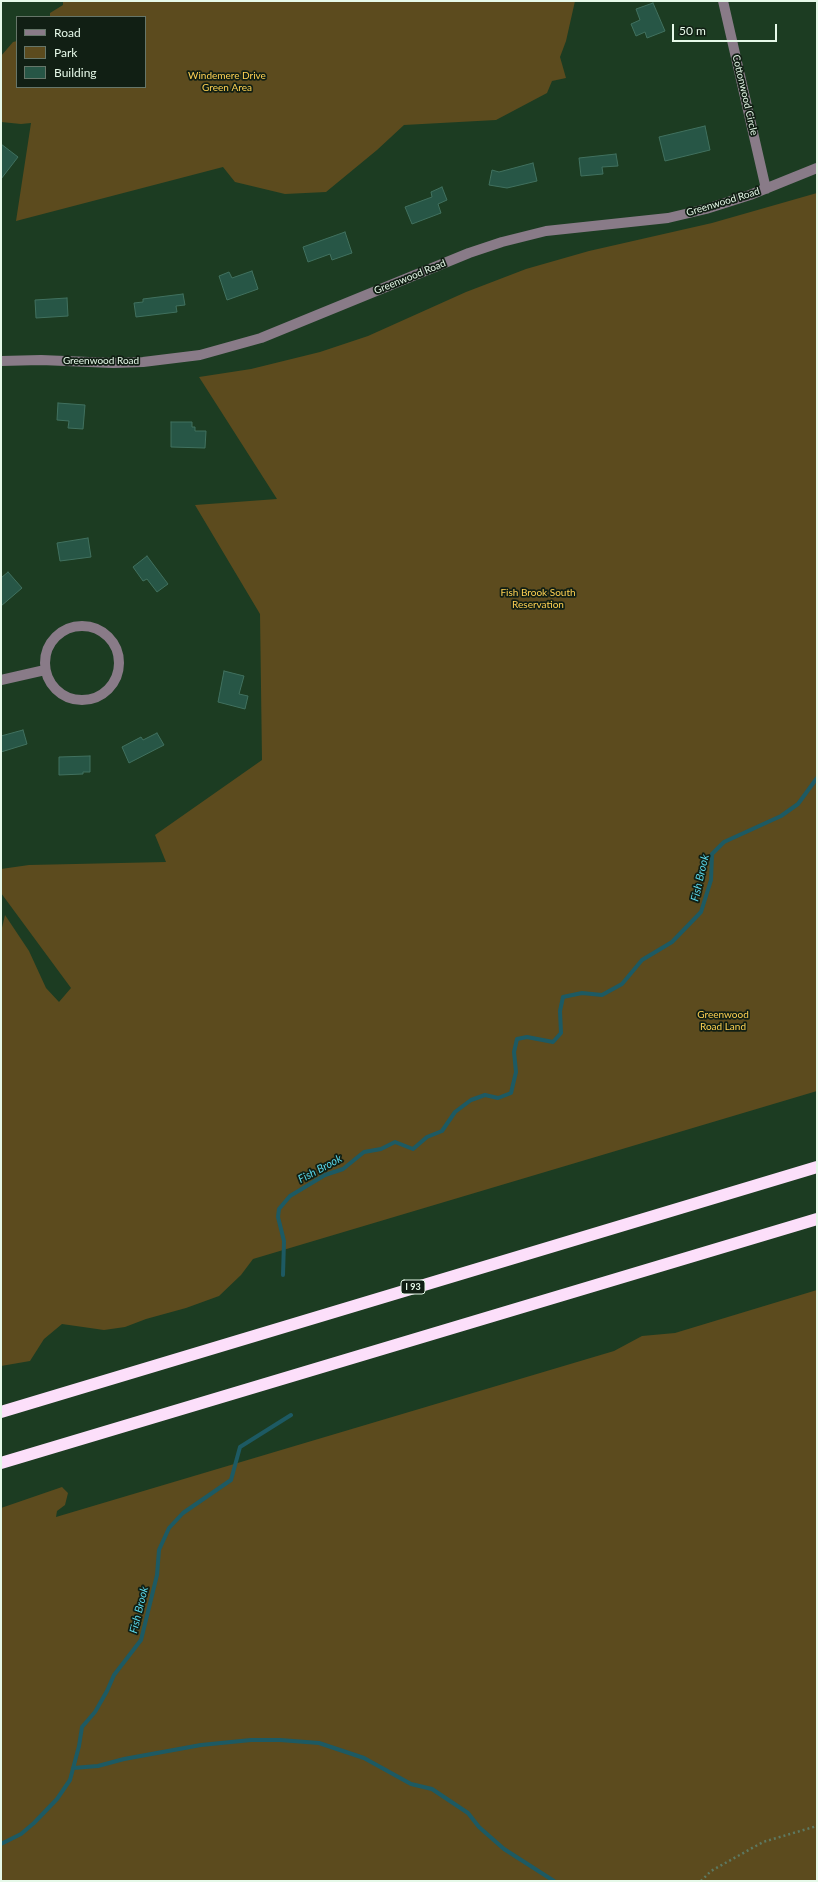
<!DOCTYPE html>
<html>
<head>
<meta charset="utf-8">
<style>
	body { margin:0 }
	#map { position:relative; width:818px; height:1882px; overflow:hidden; background:#1c3c22; font-family:Lato,sans-serif }
	canvas { display:block }
	.frame { position:absolute; inset:0; border:2px solid #e6f9e9; pointer-events:none }
	.legend { position:absolute; left:16px; top:16px; width:130px; height:72px; box-sizing:border-box; background:#111f14; border:1px solid #667669; margin:0; padding:5px 7px; list-style:none; font-size:12px; color:#e6f9e9 }
	.legend li { display:flex; align-items:center; gap:8px; height:20px }
	.legend b { width:20px; border:1px solid #667669 }
	.scale { position:absolute; left:672px; top:24px; width:105px; height:18px; box-sizing:border-box; border:2px solid #e6f9e9; border-top:0; padding-left:5px; font-size:12px; line-height:14px; white-space:nowrap; color:#e6f9e9; -webkit-text-stroke:3px #111f14; paint-order:stroke }
</style>
</head>
<body>
<div id="map">
<canvas width="818" height="1882"></canvas>
<div class="frame"></div>
<ul class="legend">
<li><b style="height:5px;background:#897b88"></b>Road</li>
<li><b style="height:11px;background:#5c4b1e"></b>Park</li>
<li><b style="height:11px;background:#275646"></b>Building</li>
</ul>
<div class="scale">50 m</div>
</div>
<script>
const context = document.querySelector('canvas').getContext('2d');
context.lineJoin = 'round';
function fill(path, color) { context.fillStyle = color; context.fill(path, 'evenodd'); }
const toPath = rows => new Path2D(rows.map(r => 'M' + r).join(''));
function trace(path, color, width, dash) { context.strokeStyle = color; context.lineWidth = width; context.lineCap = dash ? 'butt' : 'round'; context.setLineDash(dash || []); context.stroke(path); }
function write(font, color, halo, rows, align = 'center') {
  context.font = font + ' Lato,sans-serif'; context.lineWidth = 3.5; context.setLineDash([]); context.textBaseline = 'middle'; context.strokeStyle = halo; context.fillStyle = color; for (const [text, x, y, turn = 0] of rows) {
    context.save(); context.translate(x, y); context.rotate((+turn || 0) * Math.PI / 180); context.textAlign = isNaN(turn) ? turn : align; if (halo) context.strokeText(text, 0, 0); context.fillText(text, 0, 0); context.restore();
  }
}
fill(toPath([
	[63,1,575,1,566,41,560,57,566,78,552,81,547,93,496,120,404,125,377,150,326,192,285,194,235,182,223,167,16,221,31,123,21,124,1,122,1,56,13,42,17,41,17,87,145,87,145,17,50,17,50,13,63,5],
	[817,193,817,1091,253,1259,241,1275,219,1296,186,1308,146,1319,125,1327,104,1330,62,1324,44,1339,30,1361,1,1366,1,932,5,915,29,951,46,988,59,1002,71,988,1,893,1,869,29,865,166,862,155,835,262,760,260,614,195,505,277,499,199,377,251,369,320,352,368,336,466,292,526,269,589,251,712,223],
	[817,1290,817,1881,1,1881,1,1508,62,1487,68,1493,65,1505,57,1511,56,1517,614,1351,642,1336,675,1333]
]), '#5c4b1e');
trace(toPath([
	[283,1275,284,1241,278,1217,279,1209,290,1196,325,1175,343,1169,364,1152,381,1149,395,1142,413,1149,427,1137,442,1131,455,1112,471,1100,485,1095,498,1098,511,1093,516,1072,514,1052,517,1039,527,1037,553,1042,561,1033,560,1011,563,997,582,993,602,995,622,984,642,960,672,942,701,912,711,880,712,854,724,842,781,816,798,804,817,778],
	[73,1768,98,1766,124,1759,201,1745,251,1740,280,1740,319,1743,364,1758,411,1784,432,1789,468,1813,479,1827,504,1849,554,1881],
	[1,1844,21,1834,34,1823,57,1799,70,1780,79,1746,82,1727,95,1712,107,1691,114,1675,141,1640,157,1575,159,1550,169,1528,183,1513,231,1480,240,1447,291,1415]
]), '#1d5a63', 4);
const building = toPath([
	[653,3,665,31,647,38,645,32,636,36,631,24,640,20,636,9,653,3],
	[705,126,710,150,665,161,659,137,705,126],
	[1,144,18,157,1,179,1,144],
	[616,154,618,166,602,167,603,174,581,176,579,158,616,154],
	[533,163,537,181,507,188,489,185,492,170,499,172,533,163],
	[442,187,447,200,438,204,441,213,412,224,405,207,432,197,431,192,442,187],
	[345,232,352,253,332,260,330,254,308,262,303,247,345,232],
	[252,271,258,289,227,300,219,276,229,272,232,278,252,271],
	[183,294,185,305,176,306,177,312,136,317,134,303,143,302,143,299,183,294],
	[67,298,68,316,36,318,35,300,67,298],
	[58,403,85,405,83,429,68,428,69,421,57,420,58,403],
	[171,422,192,422,192,427,195,427,195,431,206,431,205,448,171,447,171,422],
	[88,538,91,557,60,561,57,543,88,538],
	[147,556,168,584,157,592,147,579,143,581,133,567,147,556],
	[8,572,22,588,1,606,1,578,8,572],
	[224,671,244,676,239,694,248,696,245,709,218,702,224,671],
	[23,730,27,744,1,752,1,736,23,730],
	[157,733,164,745,129,763,122,747,141,737,143,740,157,733],
	[90,756,90,772,83,772,83,774,59,775,59,757,90,756]
]);
fill(building, '#275646');
trace(building, '#41715f', 1);
trace(toPath([
	[701,1881,711,1871,763,1842,817,1826]
]), '#5d7962', 2.5, [2, 3]);
trace(toPath([
	[723,1,766,189],
	[1,361,41,360,113,363,143,362,200,355,261,338,469,253,502,242,546,231,668,218,706,209,750,195,817,168],
	'45 663a37 37 0 1 1 74 0a37 37 0 1 1-74 0Z',
	[1,680,45,670]
]), '#897b88', 10);
trace(toPath([
	[1,1412,817,1167],
	[1,1463,817,1219]
]), '#fcdffa', 12);
for (const [x, y, w] of [
	[413,1287,24]
]) { const box = new Path2D(); box.roundRect(x - w / 2, y - 7, w, 14, 3); context.fillStyle = '#111f14'; context.fill(box); trace(box, '#e6f9e9', 1); }
write('bold 9px', '#e6f9e9', null, [
	["I 93",413,1287]
]);
write('10px', '#ffd152', '#111f14', [
	["Windemere Drive",227,76],
	["Green Area",227,88],
	["Fish Brook South",538,593],
	["Reservation",538,605],
	["Greenwood",723,1015],
	["Road Land",723,1027]
]);
write('10px', '#e6f9e9', '#111f14', [
	["Cottonwood Circle",745,95,77],
	["Greenwood Road",723,202,-17],
	["Greenwood Road",410,277,-22],
	["Greenwood Road",101,361]
]);
write('italic 11px', '#5ad6e9', '#111f14', [
	["Fish Brook",700,878,-77],
	["Fish Brook",320,1169,-28],
	["Fish Brook",139,1610,-76]
]);
</script>
</body>
</html>
